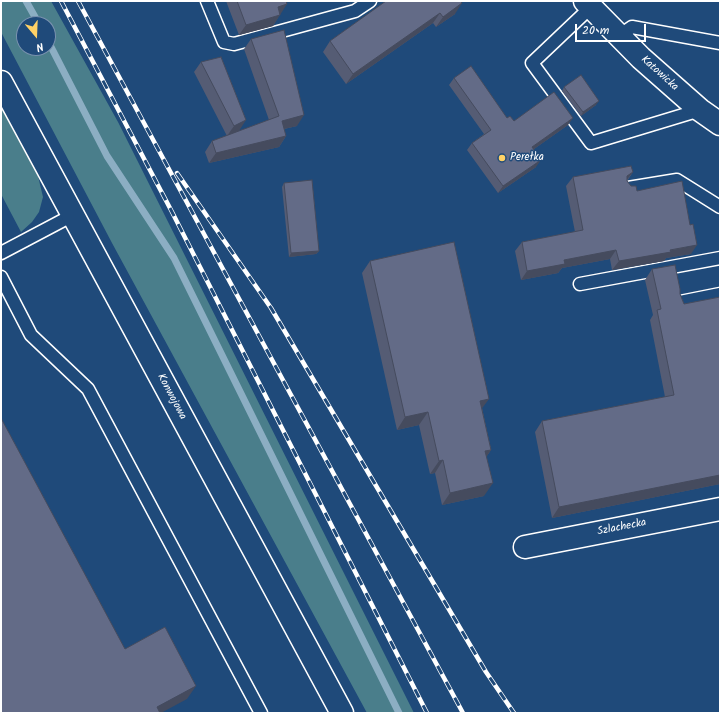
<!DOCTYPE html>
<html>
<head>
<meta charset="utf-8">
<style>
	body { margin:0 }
	#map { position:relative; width:721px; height:714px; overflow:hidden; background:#1f4a7a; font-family:Kalam,sans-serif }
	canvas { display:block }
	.frame { position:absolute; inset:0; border:2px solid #fff; pointer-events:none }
	.north { position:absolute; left:16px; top:16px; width:40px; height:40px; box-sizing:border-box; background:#1f4a7a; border:1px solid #7992af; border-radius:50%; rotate:161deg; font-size:11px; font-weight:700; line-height:16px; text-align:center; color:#fff }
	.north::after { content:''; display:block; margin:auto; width:14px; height:18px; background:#ffd166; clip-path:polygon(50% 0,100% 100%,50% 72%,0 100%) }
	.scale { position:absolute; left:575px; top:24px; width:71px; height:18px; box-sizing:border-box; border:2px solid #fff; border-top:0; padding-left:5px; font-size:12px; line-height:14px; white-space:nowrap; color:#fff; -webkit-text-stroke:3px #1f4a7a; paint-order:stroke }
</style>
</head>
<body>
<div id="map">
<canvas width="721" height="714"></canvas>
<div class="frame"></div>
<div class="north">N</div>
<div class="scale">20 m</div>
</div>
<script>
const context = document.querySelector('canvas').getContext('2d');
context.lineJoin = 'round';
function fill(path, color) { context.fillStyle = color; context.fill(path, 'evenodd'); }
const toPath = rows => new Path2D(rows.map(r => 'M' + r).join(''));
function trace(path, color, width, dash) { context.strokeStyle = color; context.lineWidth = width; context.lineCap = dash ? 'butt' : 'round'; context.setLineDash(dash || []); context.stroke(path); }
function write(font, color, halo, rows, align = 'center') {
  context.font = font + ' Kalam,sans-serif'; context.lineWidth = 3; context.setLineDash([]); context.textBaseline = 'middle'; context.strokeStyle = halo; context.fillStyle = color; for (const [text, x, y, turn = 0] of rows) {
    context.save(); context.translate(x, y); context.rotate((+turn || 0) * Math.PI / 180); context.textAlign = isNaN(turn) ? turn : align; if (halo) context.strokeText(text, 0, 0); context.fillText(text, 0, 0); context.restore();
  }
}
fill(toPath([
	[1,1,51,1,118,122,414,713,367,713,112,243,1,32],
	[24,24,48,24,48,48,24,48],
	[1,108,38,176,43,197,39,212,32,222,21,232,1,194]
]), '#4a7e8b');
trace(toPath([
	[26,1,39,24],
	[48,41,107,156,174,258,399,713]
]), '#8caec3', 7);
const service = toPath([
	[207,1,224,42,234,44,355,11,370,1],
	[591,7,532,63,591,143,700,110],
	[619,36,632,27,720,43],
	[628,188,677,180,720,207],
	[1,253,73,215],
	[1,277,31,335,88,389,261,713],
	[580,284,720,258],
	[680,302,720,294]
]);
const minor = toPath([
	[1,82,342,713],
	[525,547,720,509]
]);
const tertiary = toPath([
	[585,1,641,58,700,110,720,124]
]);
trace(service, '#fff', 15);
trace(minor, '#fff', 25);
trace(tertiary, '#fff', 25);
trace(service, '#1f4a7a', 12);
trace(minor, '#1f4a7a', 22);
trace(tertiary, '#1f4a7a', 22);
const rail = toPath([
	[61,1,171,210,427,713],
	[78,1,463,713],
	[177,173,271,308,486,672,514,713]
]);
trace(rail, '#fff', 4.5);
trace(rail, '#1f4a7a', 3, [9]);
fill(toPath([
	[226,1,286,1,280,14,273,26,239,35],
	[386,1,455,14,436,27,433,23,346,84,323,52,330,41],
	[251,39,297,126,284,129,286,136,279,147,209,163,205,152,212,141,227,136,194,72,201,62,239,131,234,133,269,120,244,49],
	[454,78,507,118,514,121,568,125,534,149,536,167,498,193,467,150,472,143,484,134,449,85],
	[564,87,596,105,581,116,562,91],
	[633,172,627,181,631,186,637,191,691,254,666,258,664,261,612,270,610,259,562,268,558,273,521,280,515,251,522,242,575,232,566,186,573,177],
	[284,183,319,251,316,254,289,257,282,187],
	[370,261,482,408,491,450,486,457,484,496,442,505,435,473,430,474,419,425,397,430,362,273],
	[652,269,680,294,684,304,720,297,720,484,552,518,535,432,542,421,665,397,650,320,653,315,645,280]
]), '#555c74');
fill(toPath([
	[462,3,455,14,436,27,443,17],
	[287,4,280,15,278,7],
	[440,13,433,23,346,84,353,74],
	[280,15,273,26,239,35,246,25],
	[599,101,596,105,581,116,583,112],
	[304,115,297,126,275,131,282,121],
	[573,118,568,125,527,154,532,147],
	[246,120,239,131,227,136,234,126],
	[286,136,279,147,209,163,216,153],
	[541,160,536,167,498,193,503,186],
	[633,172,626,181,627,176],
	[697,245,691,254,666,258,664,261,612,270,619,261],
	[616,250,610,259,562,268,558,273,521,280,527,271,564,260],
	[319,251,316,254,289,257,291,253],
	[489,399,480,411,480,401],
	[428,412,419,425,397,430,405,417],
	[491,450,483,462,485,451],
	[443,460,435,473,430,474,439,461],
	[720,475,720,484,552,518,559,507],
	[493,483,484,496,442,505,450,493],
	[196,686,187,699,161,713,153,713,157,707]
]), '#454b5e');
const building = toPath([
	[237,1,286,1,287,4,278,7,280,15,246,25,237,1],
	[386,1,460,1,462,3,443,17,440,13,353,74,330,41,386,1],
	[284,30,304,115,282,121,286,136,216,153,212,141,279,116,251,39,284,30],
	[221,57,246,120,234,126,201,62,221,57],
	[471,66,507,118,510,116,514,121,554,92,573,118,532,147,541,160,503,186,472,143,491,130,454,78,471,66],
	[581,75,599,101,583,112,564,87,581,75],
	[631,166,633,172,627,176,627,181,631,186,636,186,637,191,682,181,690,225,693,224,697,245,670,250,671,252,619,261,616,250,564,260,565,264,527,271,522,242,583,230,573,177,631,166],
	[312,180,319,251,291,253,284,183,312,180],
	[454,242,489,399,480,401,491,450,485,451,493,483,450,493,443,460,439,461,428,412,405,417,370,261,454,242],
	[675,265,680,289,680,294,684,304,720,297,720,475,559,507,542,421,674,395,657,310,661,309,652,269,675,265],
	[1,418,125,649,165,627,196,686,157,707,160,713,1,713,1,418]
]);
fill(building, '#636b87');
trace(building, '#454b5e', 1);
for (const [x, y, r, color] of [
	[502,158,4,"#ffd166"]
]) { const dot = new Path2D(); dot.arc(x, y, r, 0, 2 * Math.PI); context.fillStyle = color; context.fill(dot); trace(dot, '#1f4a7a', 1.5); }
write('11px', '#fff', '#1f4a7a', [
	["Katowicka",659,74,42],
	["Konwojowa",171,397,62],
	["Szlachecka",622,528,-11]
]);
write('11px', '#fff', '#1f4a7a', [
	["Perełka",510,158]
], 'left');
</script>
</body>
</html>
